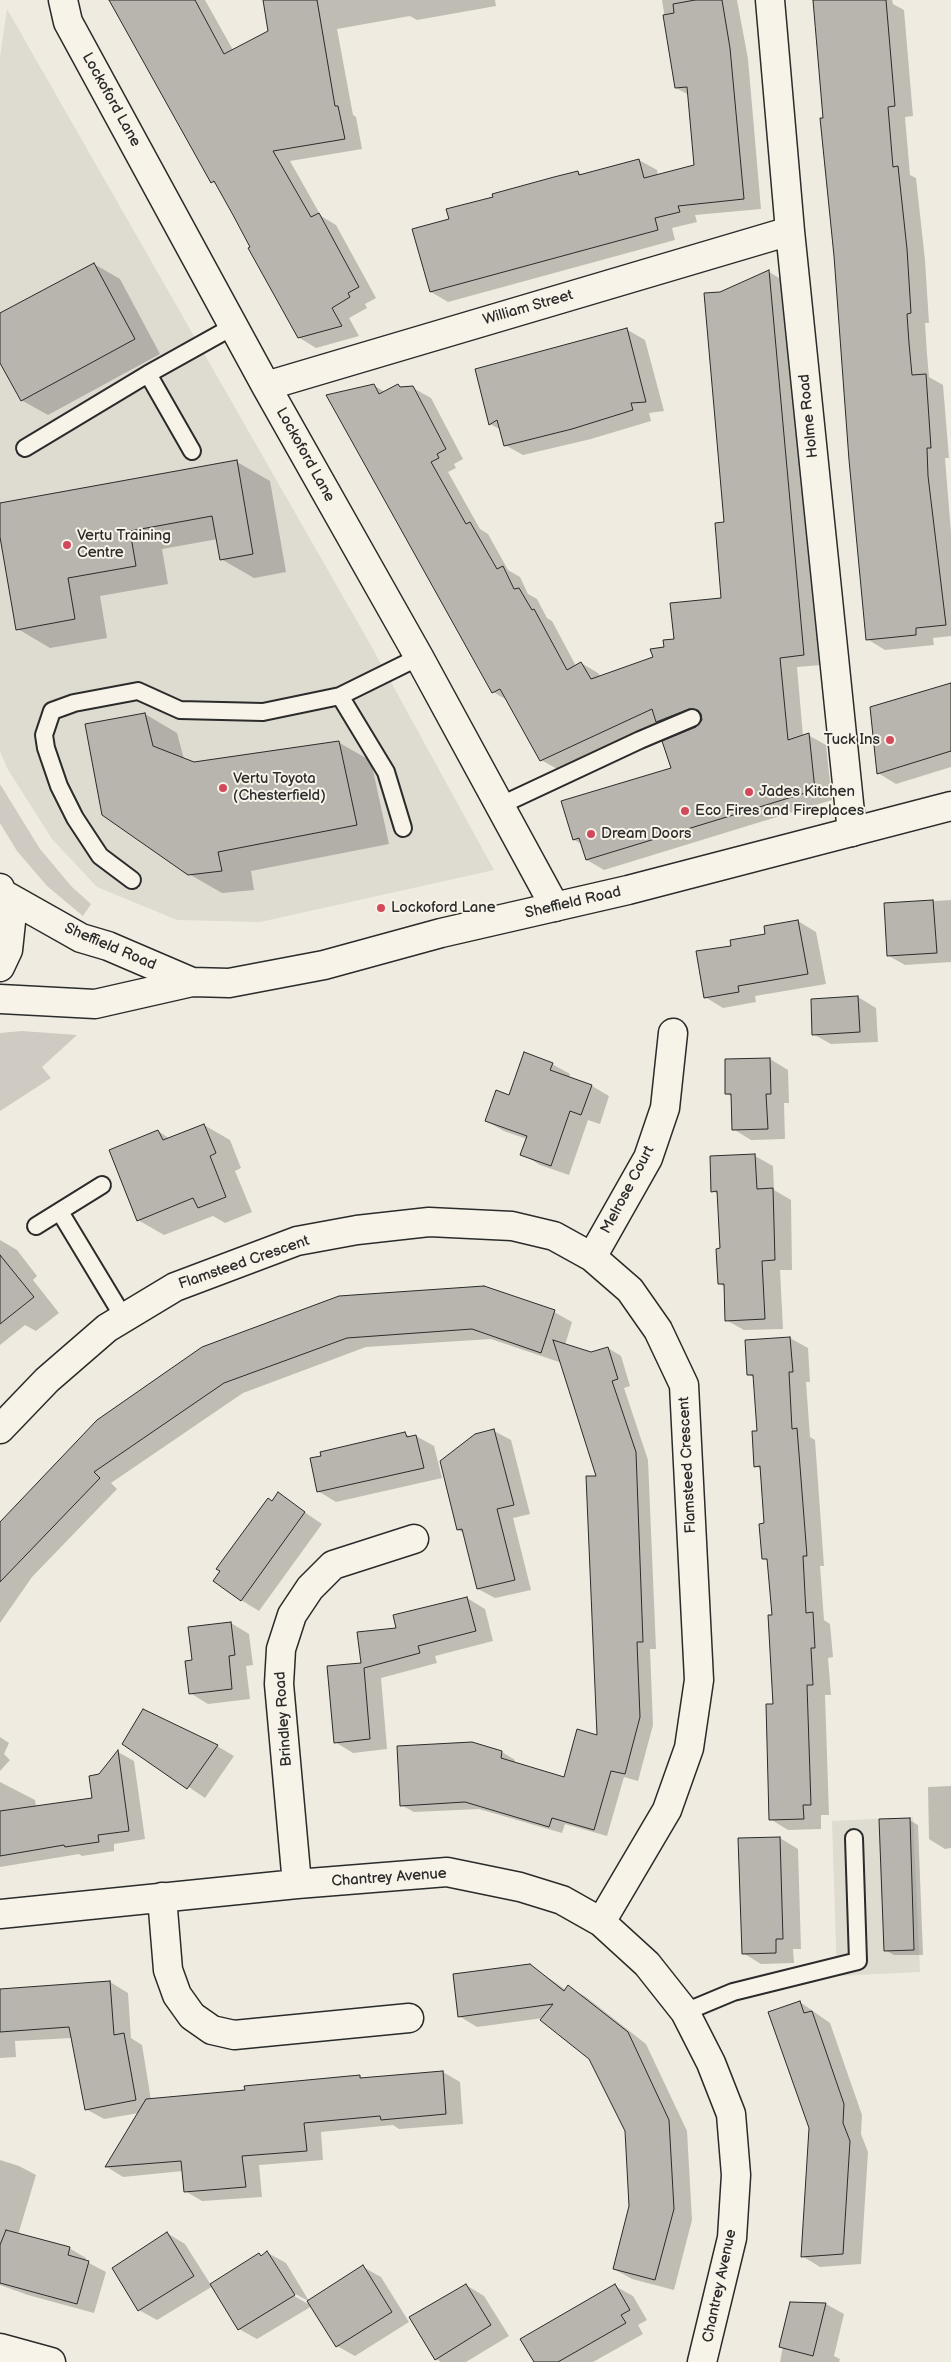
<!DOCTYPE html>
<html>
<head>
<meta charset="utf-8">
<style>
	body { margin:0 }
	canvas { display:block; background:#efebe0 }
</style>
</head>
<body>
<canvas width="951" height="2362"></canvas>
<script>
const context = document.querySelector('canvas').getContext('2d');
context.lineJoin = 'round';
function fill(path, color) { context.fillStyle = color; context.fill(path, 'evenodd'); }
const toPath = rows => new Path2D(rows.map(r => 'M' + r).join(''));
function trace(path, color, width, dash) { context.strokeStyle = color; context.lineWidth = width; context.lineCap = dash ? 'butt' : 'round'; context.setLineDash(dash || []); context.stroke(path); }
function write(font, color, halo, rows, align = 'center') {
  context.font = font + ' "Balsamiq Sans",sans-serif'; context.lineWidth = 4; context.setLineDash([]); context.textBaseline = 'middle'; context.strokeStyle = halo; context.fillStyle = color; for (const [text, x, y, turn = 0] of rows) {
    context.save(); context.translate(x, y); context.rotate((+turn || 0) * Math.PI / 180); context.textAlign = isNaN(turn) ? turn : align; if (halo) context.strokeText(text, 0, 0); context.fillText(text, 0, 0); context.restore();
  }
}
fill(toPath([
	[7,9,369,642,494,870,260,922,177,920,97,887,52,839,7,768,0,751,0,57],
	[913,1817,920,1972,837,1976,832,1821]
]), '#dedbd1');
fill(toPath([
	[0,784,40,849,72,887,91,904,83,916,47,886,17,851,0,823],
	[22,1031,77,1035,42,1067,51,1078,0,1111,0,1033]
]), '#cfcbc2');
fill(toPath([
	[121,0,205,0,233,50,270,31,264,0,495,0,496,6,417,20,410,16,337,29,353,115,356,117,362,149,290,161,321,216,336,225,376,298,365,304,367,308,349,318,359,336,316,348,298,337,218,185,212,182],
	[662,0,737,0,748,59,761,209,695,215,697,222,672,228,675,240,448,302,431,292,450,220,578,172,583,176,639,160,657,170,658,176,696,166,689,95,676,88],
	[814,0,892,0,893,4,904,10,913,116,905,117,910,175,916,178,925,260,929,323,925,323,927,354,929,377,943,385,949,458,945,458,951,533,951,636,933,638,934,645,885,650,867,639],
	[94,264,120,279,160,354,48,415,21,400,0,361,0,315],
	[769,272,786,282,821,665,797,667,803,736,808,735,826,745,832,800,604,870,587,860,582,844,574,840,672,769,704,719,675,731,559,770,541,760,509,701,493,692,373,385,385,392,398,385,404,388,413,388,431,398,463,459,454,464,456,468,448,472,480,529,488,534,508,570,520,577,528,594,537,599,547,618,552,621,576,666,581,663,598,673,601,677,654,658,723,599,725,523,720,293],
	[626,329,645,340,664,411,649,413,651,421,591,439,523,455,505,445,501,430,490,424],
	[237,462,270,481,286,572,254,578,221,559,218,539,162,549,168,584,100,596,107,638,50,648,18,629,0,530,0,504],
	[951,684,951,767,896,784,878,773],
	[145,714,177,733,184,759,194,763,338,742,371,761,389,844,251,871,254,890,222,893,189,874,103,814],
	[951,900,951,962,905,965,889,956,886,904],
	[798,921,816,932,826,984,755,996,756,1002,723,1008,705,997,732,947],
	[858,997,876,1008,878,1042,831,1044,813,1034],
	[770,1059,788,1070,789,1103,784,1103,785,1139,751,1140,733,1129,733,1097,727,1094],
	[552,1064,570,1074,569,1078,592,1086,609,1096,600,1124,588,1120,569,1175,540,1165,522,1154,527,1139,504,1131,486,1121,510,1096],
	[204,1125,230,1140,241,1168,235,1171,252,1212,225,1223,213,1216,164,1235,138,1220,158,1131,170,1139],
	[755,1156,773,1166,774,1190,791,1200,792,1270,780,1270,783,1329,744,1330,726,1320,725,1287,720,1284,722,1250,719,1195,713,1191],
	[0,1240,17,1250,37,1276,33,1280,59,1313,36,1331,25,1325,0,1345],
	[554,1312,572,1322,565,1345,591,1354,608,1348,621,1356,630,1386,624,1388,648,1460,656,1649,650,1649,653,1725,638,1781,624,1777,607,1836,565,1824,562,1833,479,1809,414,1812,401,1805,472,1743,502,1752,515,1760,514,1763,565,1778,598,1737,598,1477,560,1359,559,1362,491,1339,366,1347,243,1393,111,1483,117,1489,32,1577,0,1623,0,1523,203,1348],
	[790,1338,808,1348,810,1382,806,1382,810,1437,815,1440,824,1566,820,1566,824,1620,830,1624,833,1657,828,1658,831,1695,825,1695,829,1815,821,1815,821,1829,788,1830,770,1819,774,1705,773,1616,769,1561,763,1558,765,1524,762,1470,756,1466,759,1432,755,1378,748,1374],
	[494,1431,511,1440,530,1514,513,1518,531,1590,495,1598,478,1589,464,1533,458,1530],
	[405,1434,411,1437,416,1436,434,1446,442,1478,336,1502,318,1491],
	[278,1494,322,1524,259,1611,241,1600],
	[467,1598,485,1609,493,1641,435,1656,437,1663,381,1678,387,1749,353,1753,335,1742,362,1664,398,1629],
	[231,1623,249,1634,253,1665,246,1666,250,1699,208,1704,190,1693,194,1661],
	[0,1737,9,1743,4,1754,10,1760,0,1771],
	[124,1743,217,1746,234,1756,205,1798],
	[118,1752,134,1761,145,1839,114,1844,114,1851,82,1856,79,1854,0,1867,0,1782,35,1800,36,1806,94,1799,100,1776],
	[951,1786,951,1848,945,1849,929,1839,928,1787],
	[909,1820,918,1825,923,1955,894,1955,885,1950],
	[780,1838,798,1849,801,1949,793,1949,794,1963,761,1964,743,1953],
	[530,1965,566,1990,569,1987,586,1997,646,2044,687,2131,692,2220,674,2290,632,2279,614,2269,630,2206,626,2130,590,2058,543,2018,477,2027,459,2016],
	[110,1982,128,1993,131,2038,142,2045,151,2100,359,2077,363,2079,443,2072,460,2082,463,2124,399,2129,393,2125,321,2132,323,2160,259,2165,262,2197,202,2201,185,2191,183,2171,123,2177,107,2167,139,2113,104,2119,86,2109,73,2038,15,2041,16,2057,0,2058,0,1990],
	[800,2002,830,2023,862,2115,861,2134,868,2152,861,2264,820,2267,802,2256,810,2128],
	[0,2160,19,2166,36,2175,18,2235,69,2248,86,2258,85,2261,106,2272,94,2313,28,2295,0,2285],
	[167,2233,185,2244,211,2285,259,2255,262,2256,268,2253,286,2263,309,2301,363,2267,381,2277,409,2322,355,2356,337,2346,312,2306,257,2339,239,2329,213,2286,157,2320,139,2310],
	[290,2291,310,2302,310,2305,289,2293],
	[466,2285,484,2296,509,2336,466,2362,441,2362,436,2359],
	[615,2286,633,2296,647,2320,638,2325,643,2334,593,2362,535,2362],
	[791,2304,826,2304,844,2314,834,2356,840,2359,839,2362,780,2362]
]), '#0003');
const building = toPath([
	[109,0,195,0,224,54,268,31,263,0,317,0,335,106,338,106,345,139,273,151,311,217,319,213,359,287,348,293,350,297,332,308,342,326,298,338,248,248,250,247,233,215,214,181,211,183,109,0],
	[695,0,722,0,730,48,744,199,678,206,680,212,655,218,658,230,430,292,412,229,449,219,446,209,493,197,492,194,554,177,578,171,579,175,639,159,644,178,694,165,687,87,675,88,663,15,674,13,673,4,695,0],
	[813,0,886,0,895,106,888,107,893,167,898,166,907,249,911,313,907,314,909,343,912,375,926,374,931,448,927,448,928,476,946,625,916,628,916,635,866,640,849,460,834,256,820,118,823,118,813,0],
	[94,263,135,339,21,401,0,363,0,313,94,263],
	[769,270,804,655,780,658,788,740,809,733,815,790,586,860,579,838,573,840,561,801,671,768,662,741,696,727,702,720,701,714,698,710,689,709,656,722,652,709,540,761,500,689,492,693,326,395,374,384,379,394,398,384,400,387,413,386,446,449,437,454,439,458,431,462,466,524,470,522,497,569,503,566,514,589,519,588,532,610,534,609,567,670,581,662,591,679,653,657,650,649,664,647,663,640,674,639,670,603,721,598,715,523,724,522,704,293,720,292,769,270],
	[627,328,646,402,631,403,633,410,572,429,504,446,497,420,489,425,475,369,627,328],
	[237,460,253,554,220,560,212,516,130,531,136,566,68,578,75,619,16,630,0,537,0,503,237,460],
	[951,683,951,751,877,774,870,707,951,683],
	[145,713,153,746,194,762,339,741,357,825,218,852,222,871,188,875,102,815,85,724,145,713],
	[933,900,937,953,887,956,884,903,933,900],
	[798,920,808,974,738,986,739,992,704,998,696,951,731,946,730,940,765,934,764,926,798,920],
	[858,996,860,1032,812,1035,811,999,858,996],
	[524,1052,553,1063,550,1070,592,1085,581,1115,570,1111,551,1166,520,1155,527,1136,485,1121,496,1090,509,1095,524,1052],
	[770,1058,771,1094,766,1094,768,1129,732,1130,731,1094,725,1094,725,1059,770,1058],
	[204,1124,216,1153,210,1156,226,1197,198,1208,193,1198,137,1221,109,1150,158,1130,163,1140,204,1124],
	[755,1154,757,1189,773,1188,775,1260,762,1261,765,1319,725,1321,724,1284,718,1284,716,1249,720,1248,717,1191,711,1192,710,1156,755,1154],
	[0,1255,34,1297,0,1324,0,1255],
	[484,1286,555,1310,541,1353,472,1329,347,1338,224,1383,94,1472,100,1478,0,1582,0,1522,97,1420,202,1347,339,1296,484,1286],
	[790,1337,793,1372,789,1372,792,1429,797,1428,807,1556,803,1556,806,1613,813,1612,815,1648,811,1648,813,1685,807,1685,811,1805,803,1805,804,1819,769,1820,766,1704,773,1704,768,1615,772,1615,767,1559,762,1559,759,1524,764,1523,760,1466,754,1467,752,1431,757,1431,753,1375,747,1375,745,1340,790,1337],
	[553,1340,591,1352,608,1347,618,1379,612,1381,636,1452,643,1642,637,1642,640,1717,625,1774,611,1771,594,1830,552,1818,549,1827,465,1802,400,1806,397,1746,472,1742,502,1751,501,1758,564,1777,577,1729,597,1735,586,1476,596,1476,553,1340],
	[494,1429,514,1505,497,1509,515,1580,477,1589,462,1529,457,1530,440,1461,475,1434,494,1429],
	[405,1432,407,1437,416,1435,424,1468,317,1492,310,1458,321,1456,320,1452,405,1432],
	[278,1492,305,1512,241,1601,213,1581,220,1571,216,1569,268,1498,272,1501,278,1492],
	[467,1597,476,1631,418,1646,420,1653,364,1668,370,1739,334,1743,327,1666,361,1663,357,1632,396,1628,393,1615,467,1597],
	[231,1622,235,1655,229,1656,232,1689,189,1694,185,1661,192,1660,188,1627,231,1622],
	[143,1709,218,1745,187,1789,122,1744,143,1709],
	[118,1750,129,1831,98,1835,99,1842,65,1847,64,1845,0,1856,0,1811,92,1798,89,1776,99,1774,118,1750],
	[910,1818,914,1950,884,1951,879,1819,910,1818],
	[780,1837,783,1939,776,1939,776,1953,742,1954,738,1838,780,1837],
	[530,1964,564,1991,568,1985,628,2032,669,2120,674,2209,655,2280,613,2269,629,2206,625,2131,589,2059,540,2020,553,2004,458,2017,453,1974,530,1964],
	[110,1981,114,2035,124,2033,136,2100,85,2110,69,2027,0,2032,0,1989,110,1981],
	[800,2001,804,2013,812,2011,844,2104,843,2123,850,2141,843,2254,801,2257,809,2128,768,2012,800,2001],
	[443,2071,446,2114,381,2120,380,2116,304,2123,307,2151,242,2156,246,2187,184,2192,181,2161,105,2167,146,2099,245,2090,244,2086,360,2075,360,2078,443,2071],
	[6,2230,70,2247,68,2255,89,2261,77,2304,0,2283,0,2245,6,2230],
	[167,2232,194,2276,138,2311,112,2268,167,2232],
	[267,2251,295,2295,238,2330,210,2284,259,2253,261,2256,267,2251],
	[363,2265,392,2312,336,2347,307,2301,363,2265],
	[466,2284,491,2325,435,2360,409,2317,466,2284],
	[615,2284,630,2310,621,2315,626,2323,558,2362,534,2362,520,2339,615,2284],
	[790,2302,826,2303,813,2356,779,2347,790,2302]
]);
fill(building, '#b8b5ae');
trace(building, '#2b2b2b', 1);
const lane = toPath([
	[148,374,192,451],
	[25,448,148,374,234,326],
	[340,696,386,772,403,828],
	[499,806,640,740,692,718],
	[132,880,100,856,75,818,59,786,46,748,44,735,52,711,74,703,138,691,180,710,263,712,340,696,419,657],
	[60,1212,124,1318],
	[36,1226,102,1185],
	[685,2012,733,1992,858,1961,854,1838]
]);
const street = toPath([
	[63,0,68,22,266,386,419,657,555,907],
	[770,0,790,231,852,832],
	[266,386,790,231],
	[592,1257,648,1158,665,1108,673,1033],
	[0,1429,47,1380,107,1328,175,1287,297,1241,357,1230,429,1222,512,1226,554,1236,592,1257,630,1290,658,1330,684,1385,699,1680,689,1748,667,1810,601,1922],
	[297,1884,279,1684,281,1649,292,1615,310,1588,333,1565,414,1539],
	[162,1897,168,1970,177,1995,192,2016,212,2030,234,2035,409,2018],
	[0,1914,297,1884,447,1872,520,1887,562,1900,601,1922,647,1964,685,2012,711,2063,731,2114,736,2175,732,2238,702,2362],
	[0,2348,51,2362]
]);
const secondary = toPath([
	[0,888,11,922,8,950,0,967],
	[3,894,81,938,108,946,192,982],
	[0,999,95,1004,192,982,229,983,324,965,441,933,628,890,951,806]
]);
trace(lane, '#2b2b2b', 20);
trace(street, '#2b2b2b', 31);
trace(secondary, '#2b2b2b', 31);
trace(lane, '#f7f3e8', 16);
trace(street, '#f7f3e8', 28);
trace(secondary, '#f7f3e8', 28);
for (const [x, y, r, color] of [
	[67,545,5,"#d1495b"],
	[890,740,5,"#d1495b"],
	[223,788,5,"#d1495b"],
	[749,792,5,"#d1495b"],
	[685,811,5,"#d1495b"],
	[591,834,5,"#d1495b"],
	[381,908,5,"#d1495b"]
]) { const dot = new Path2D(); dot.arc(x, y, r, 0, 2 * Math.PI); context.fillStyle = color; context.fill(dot); trace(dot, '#f7f3e8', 2); }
write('15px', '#2b2b2b', '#f7f3e8', [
	["Lockoford Lane",111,100,61],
	["William Street",528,308,-16],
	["Holme Road",809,416,-96],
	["Lockoford Lane",305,455,61],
	["Sheffield Road",573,903,-13],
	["Sheffield Road",110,947,23],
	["Melrose Court",628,1190,-62],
	["Flamsteed Crescent",244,1263,-19],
	["Flamsteed Crescent",688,1465,-93],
	["Brindley Road",284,1719,-94],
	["Chantrey Avenue",389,1878,-4],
	["Chantrey Avenue",720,2286,-78]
]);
write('15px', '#2b2b2b', '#f7f3e8', [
	["Vertu Training",77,536],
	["Centre",77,553],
	["Tuck Ins",880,740,"right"],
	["Vertu Toyota",233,779],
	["(Chesterfield)",233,796],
	["Jades Kitchen",759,792],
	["Eco Fires and Fireplaces",695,811],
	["Dream Doors",601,834],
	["Lockoford Lane",391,908]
], 'left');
</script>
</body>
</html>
